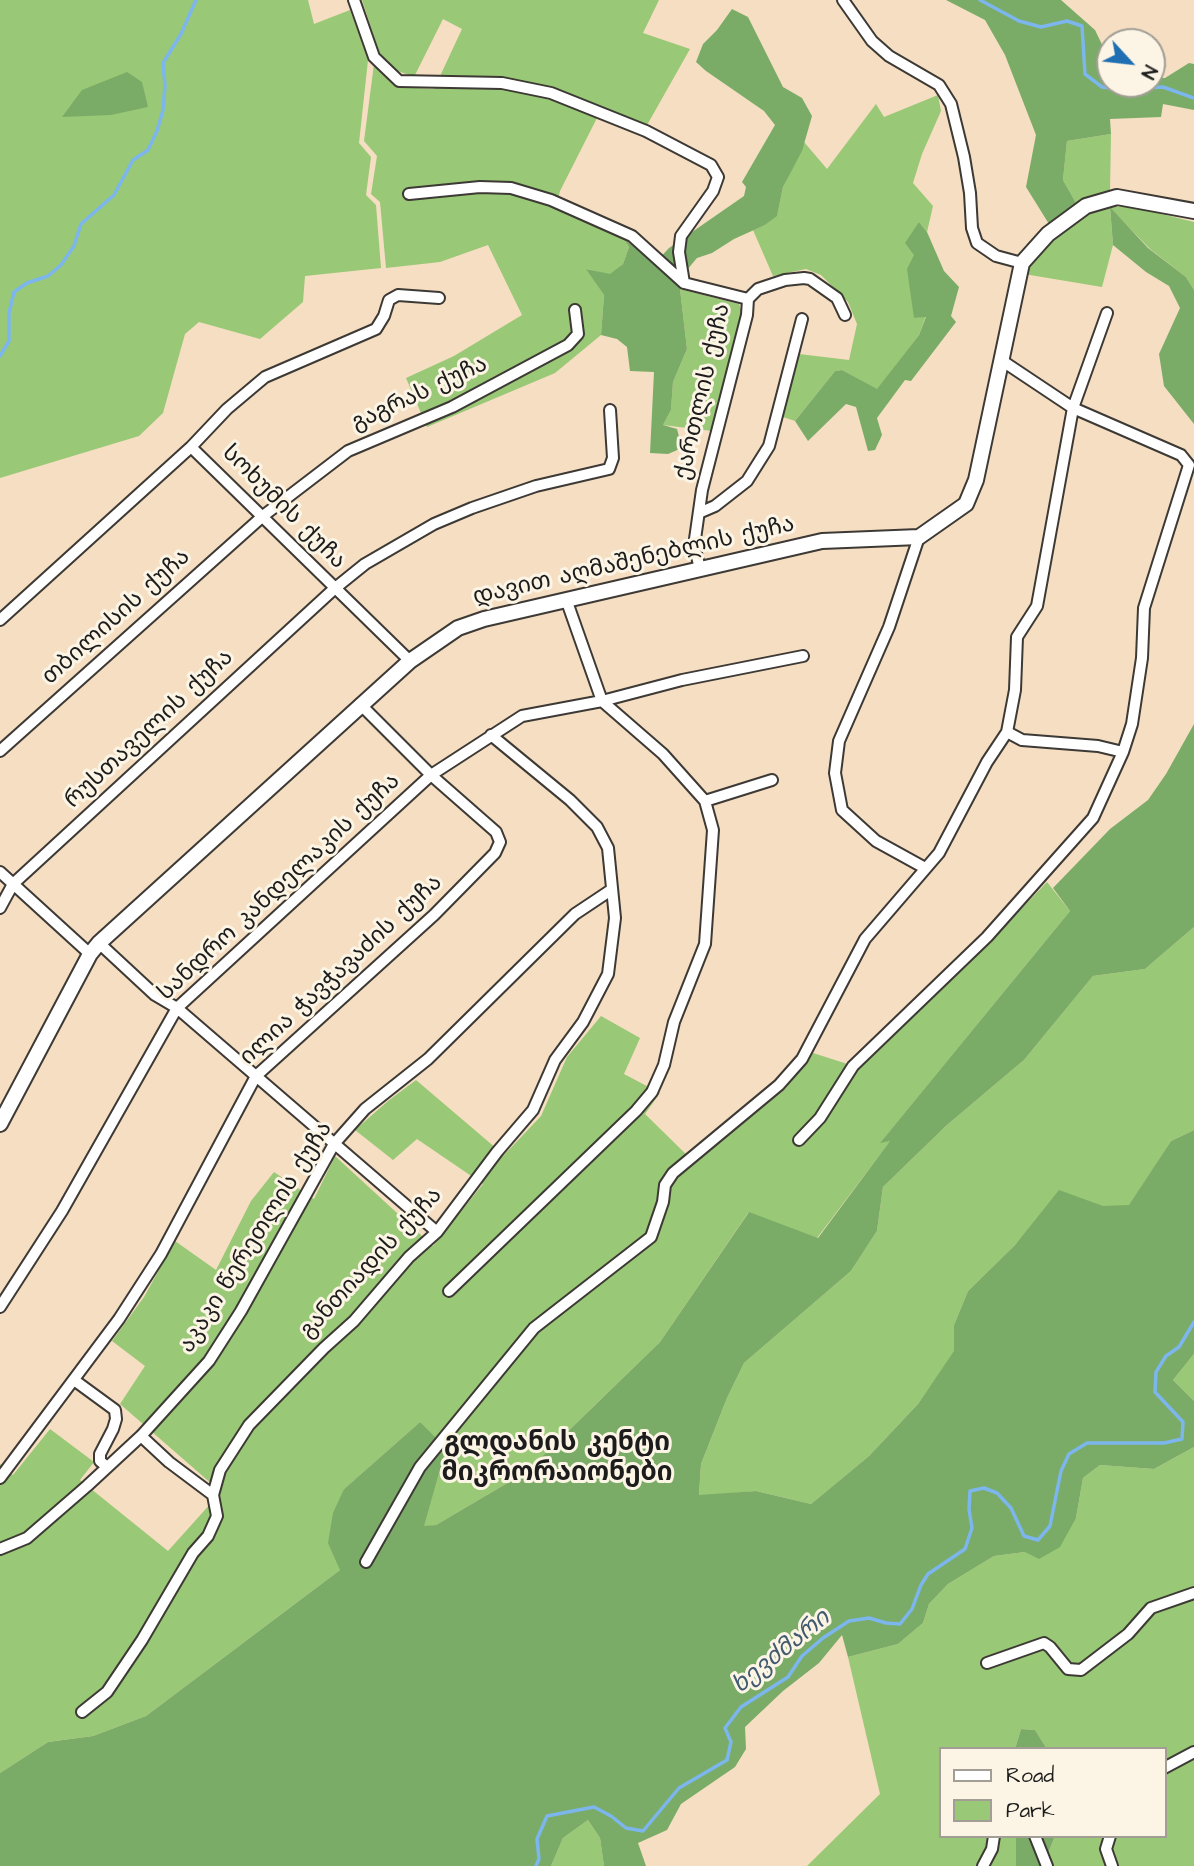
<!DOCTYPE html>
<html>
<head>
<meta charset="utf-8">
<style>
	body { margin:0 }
	#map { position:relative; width:1194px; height:1866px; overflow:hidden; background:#f5dec2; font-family:"Architects Daughter",sans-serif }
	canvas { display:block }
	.legend { position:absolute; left:939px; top:1747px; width:228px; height:91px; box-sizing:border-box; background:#fcf5e5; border:2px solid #a29e95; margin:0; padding:9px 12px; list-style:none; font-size:21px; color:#1c1c1c }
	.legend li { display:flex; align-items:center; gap:14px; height:35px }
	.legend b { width:35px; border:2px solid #a29e95 }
	.north { position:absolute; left:1096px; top:28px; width:70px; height:70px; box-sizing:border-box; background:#fcf5e5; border:2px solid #a29e95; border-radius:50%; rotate:117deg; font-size:19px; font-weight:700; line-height:28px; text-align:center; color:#1c1c1c }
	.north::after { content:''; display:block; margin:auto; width:24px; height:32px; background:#1f6fb2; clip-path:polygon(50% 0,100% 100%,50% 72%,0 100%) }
</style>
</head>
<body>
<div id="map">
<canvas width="1194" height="1866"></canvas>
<ul class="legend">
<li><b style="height:9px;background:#fff"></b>Road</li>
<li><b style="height:19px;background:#99c876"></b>Park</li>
</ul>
<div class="north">N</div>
</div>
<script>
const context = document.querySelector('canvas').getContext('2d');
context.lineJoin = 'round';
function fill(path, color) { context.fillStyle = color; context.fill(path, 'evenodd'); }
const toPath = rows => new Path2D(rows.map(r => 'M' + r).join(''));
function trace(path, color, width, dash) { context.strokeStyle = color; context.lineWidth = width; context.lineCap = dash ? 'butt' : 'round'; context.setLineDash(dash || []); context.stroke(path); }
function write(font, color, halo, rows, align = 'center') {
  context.font = font + ' "Architects Daughter","Noto Sans Georgian",sans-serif'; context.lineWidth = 6; context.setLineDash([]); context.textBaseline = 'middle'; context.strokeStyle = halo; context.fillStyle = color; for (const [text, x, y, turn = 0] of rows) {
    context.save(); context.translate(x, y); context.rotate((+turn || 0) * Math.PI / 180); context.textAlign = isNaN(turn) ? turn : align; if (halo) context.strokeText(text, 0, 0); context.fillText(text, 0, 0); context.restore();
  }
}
fill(toPath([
	[0,0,308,0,314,24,350,10,368,60,359,143,371,157,366,195,376,205,381,268,305,276,303,302,260,339,199,322,185,334,163,413,139,436,0,478],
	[362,0,659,0,643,33,690,49,642,134,597,118,560,191,556,209,624,239,629,247,623,264,610,275,587,269,604,295,601,335,555,373,427,427,406,378,454,356,522,315,488,245,440,262,386,268,380,202,371,194,377,156,364,141,374,64,399,87,434,89,462,29,443,19,414,77,398,71,380,55],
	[938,95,941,111,922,154,913,183,933,206,927,232,919,222,914,255,914,318,926,316,919,335,877,390,842,370,835,371,795,421,783,417,799,354,849,360,857,324,848,302,821,275,806,269,773,276,753,230,765,225,777,215,783,187,804,142,827,169,876,104,884,117],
	[1111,134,1110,191,1076,203,1063,180,1067,141],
	[1130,206,1194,222,1194,290,1186,277,1150,249,1110,208,1113,245,1102,287,1024,274,1032,257,1059,231,1086,212,1110,207],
	[680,289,739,304,743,315,712,431,663,425,671,410,673,382,687,349],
	[1047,882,1070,911,881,1142,891,1140,817,1238,748,1213,660,1342,526,1472,436,1525,423,1527,433,1489,420,1422,344,1489,340,1570,146,1716,93,1736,48,1742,0,1773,0,1464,13,1475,50,1429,94,1462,80,1480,168,1551,221,1492,120,1404,145,1366,112,1341,144,1297,175,1241,216,1270,251,1201,274,1172,314,1199,335,1156,433,1246,483,1184,417,1139,393,1160,355,1130,388,1101,416,1080,504,1155,541,1116,567,1057,601,1016,640,1038,624,1074,660,1093,645,1114,695,1163,786,1088,813,1053,857,1067,968,964],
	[1194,927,1194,1130,1171,1141,1129,1206,1103,1206,1016,1244,968,1291,954,1325,955,1351,918,1404,869,1456,811,1504,756,1491,699,1496,701,1464,727,1398,744,1363,851,1271,877,1231,883,1187,947,1125,1024,1060,1093,976,1145,969],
	[1194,1354,1194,1401,1173,1380],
	[1194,1447,1194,1866,1043,1866,1055,1836,1164,1836,1164,1749,1047,1749,1035,1730,1021,1729,1015,1749,940,1749,940,1836,1016,1836,1016,1866,807,1866,880,1794,848,1657,898,1644,923,1623,929,1604,948,1584,994,1556,1025,1552,1076,1518,1083,1478,1100,1465,1154,1469],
	[588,1820,600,1838,604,1866,551,1866,563,1838]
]), '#99c876');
fill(toPath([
	[946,0,1061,0,1095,30,1109,59,1107,77,1110,78,1110,84,1152,84,1152,78,1165,78,1189,63,1194,64,1194,110,1163,104,1161,117,1110,119,1111,134,1067,141,1063,180,1076,203,1049,224,1026,187,1036,135,1005,55,985,20],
	[732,9,748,17,783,87,802,98,812,116,802,151,783,187,777,216,765,225,734,239,712,253,697,258,686,271,680,289,687,349,673,382,671,410,663,425,677,429,682,448,668,454,650,453,654,372,630,371,627,347,617,339,601,335,604,295,586,269,610,274,623,264,629,247,624,239,655,263,669,248,744,196,746,187,742,182,775,125,764,111,706,71,696,62,703,44,717,30],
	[127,72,142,82,148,107,111,115,62,117,82,90],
	[1110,207,1148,248,1186,277,1194,290,1194,424,1164,386,1159,354,1180,308,1169,286,1146,272,1113,245],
	[919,222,927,232,944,271,959,287,951,316,956,322,911,381,905,380,877,418,882,435,875,450,868,451,856,407,846,404,808,441,795,421,835,371,842,370,877,389,919,335,926,317,914,318,907,269,914,255,905,243],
	[1194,724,1194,927,1145,969,1093,976,1024,1060,947,1125,883,1187,877,1231,851,1271,744,1363,727,1398,701,1464,699,1495,756,1491,811,1504,869,1456,918,1404,954,1351,954,1325,968,1291,1016,1244,1059,1190,1103,1206,1129,1205,1171,1141,1194,1130,1194,1354,1173,1380,1194,1401,1194,1447,1154,1469,1100,1465,1083,1478,1076,1518,1060,1547,1039,1559,1025,1552,994,1556,948,1584,929,1604,923,1623,898,1644,848,1657,842,1635,819,1663,783,1691,745,1727,746,1749,735,1767,681,1804,667,1830,638,1843,646,1866,604,1866,600,1838,588,1820,563,1838,551,1866,0,1866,0,1773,48,1742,93,1736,146,1716,340,1570,328,1543,333,1513,344,1489,420,1422,446,1448,424,1526,436,1525,526,1472,660,1342,749,1212,818,1238,890,1141,880,1143,1070,911,1053,888,1110,829,1148,800,1166,774],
	[1021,1729,1035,1730,1047,1749,1015,1749],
	[1016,1836,1055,1836,1043,1866,1016,1866]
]), '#7aac67');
trace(toPath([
	[980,0,1019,21,1041,27,1067,21,1082,26,1085,74,1102,87,1121,89,1163,87,1194,98],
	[0,356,9,341,9,313,14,292,27,283,48,276,61,265,74,246,81,224,114,195,133,160,148,150,157,131,163,110,165,86,163,63,181,34,196,0],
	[536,1866,539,1859,537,1839,547,1816,594,1807,611,1816,626,1828,643,1831,679,1788,727,1760,731,1742,725,1728,741,1707,788,1677,802,1656,823,1638,849,1621,869,1618,886,1623,900,1624,912,1609,921,1585,928,1574,965,1549,972,1528,969,1509,970,1491,984,1488,997,1493,1011,1508,1024,1536,1038,1540,1050,1526,1061,1471,1069,1454,1087,1443,1164,1443,1182,1439,1183,1422,1155,1392,1156,1372,1166,1356,1179,1347,1194,1322]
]), '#7cb6ed', 3.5);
const minor = toPath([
	[354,0,374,57,399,81,502,83,551,93,646,131,711,165,718,177,713,191,681,236,679,252,684,283,748,299,747,315,702,490,694,546,700,568],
	[843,0,872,41,889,56,939,85,951,104,964,157,970,193,972,228,977,243,996,256,1022,263],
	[409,194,480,187,511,188,551,200,632,236,684,283],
	[748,299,758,289,785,280,804,278,810,279,837,298,845,315],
	[1001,360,1073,408,1181,455,1189,465,1144,608,1142,658,1132,724,1123,752,1098,746,1022,740,1007,732],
	[191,447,227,409,265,377,376,329,384,316,389,300,398,295,439,298],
	[701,512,715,506,747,481,769,446,802,319],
	[919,537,889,627,839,741,835,773,842,810,876,841,925,868],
	[0,620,191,447,410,661],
	[0,751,263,516,348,451,452,407,568,345,578,334,575,310],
	[705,801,772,780],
	[0,872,90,954],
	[0,908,13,884,334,589,365,564,434,524,472,508,536,486,609,469,613,458,610,410],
	[99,943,155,995,177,1008,437,1232],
	[799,1140,820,1118,853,1066,987,937,1093,818,1123,752],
	[449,1291,636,1111,652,1092,664,1065,674,1022,705,944,713,830,705,801,663,754,602,701,566,599],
	[0,1307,62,1211,177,1008,431,775,522,716,602,701,682,680,803,656],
	[74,1380,115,1410,116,1419,113,1429,100,1454,100,1461,106,1466],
	[141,1436,169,1462,213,1495],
	[0,1478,119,1319,161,1254,256,1076,434,915,495,853,500,842,496,832,431,775,360,704],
	[0,1549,27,1538,87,1486,141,1436,209,1361,241,1311,334,1144,365,1109,428,1059,575,914,611,890],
	[366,1562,420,1467,534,1328,651,1237,663,1202,665,1185,673,1173,779,1085,802,1059,865,939,939,853,987,762,1007,732,1015,690,1017,637,1037,606,1073,408,1107,313],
	[987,1663,1044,1643,1050,1647,1068,1669,1081,1670,1128,1634,1151,1608,1194,1593],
	[82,1712,107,1692,142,1640,193,1553,208,1536,217,1516,213,1495,220,1470,249,1425,324,1348,354,1321,409,1257,437,1232,497,1152,533,1110,555,1060,583,1022,608,974,615,918,608,848,597,827,570,800,491,735],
	[1164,1768,1194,1752],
	[1035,1836,1047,1866],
	[1110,1836,1106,1849,1112,1866],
	[983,1866,992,1849,994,1836]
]);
const tertiary = toPath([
	[0,1124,90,954,99,943,410,661,458,628,484,619,822,541,919,537,966,504,976,480,1022,263,1048,234,1086,206,1117,197,1194,211]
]);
trace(minor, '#3d3935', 14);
trace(tertiary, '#3d3935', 18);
trace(minor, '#fff', 10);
trace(tertiary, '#fff', 14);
write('23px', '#1c1c1c', '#fcf5e5', [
	["ქართლის ქუჩა",704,392,-77],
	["გაგრას ქუჩა",420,395,-25],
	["სოხუმის ქუჩა",283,508,45],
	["დავით აღმაშენებლის ქუჩა",634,562,-13],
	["თბილისის ქუჩა",117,618,-42],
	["რუსთაველის ქუჩა",150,730,-43],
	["სანდრო კანდელაკის ქუჩა",280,888,-43],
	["ილია ჭავჭავაძის ქუჩა",342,971,-43],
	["აკაკი წერეთლის ქუჩა",257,1238,-58],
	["განთიადის ქუჩა",372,1264,-47]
]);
write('italic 24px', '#425a70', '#fcf5e5', [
	["ხევძმარი",782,1653,-39]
]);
write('bold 26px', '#1c1c1c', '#fcf5e5', [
	["გლდანის კენტი",557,1445],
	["მიკრორაიონები",557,1475]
]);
</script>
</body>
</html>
